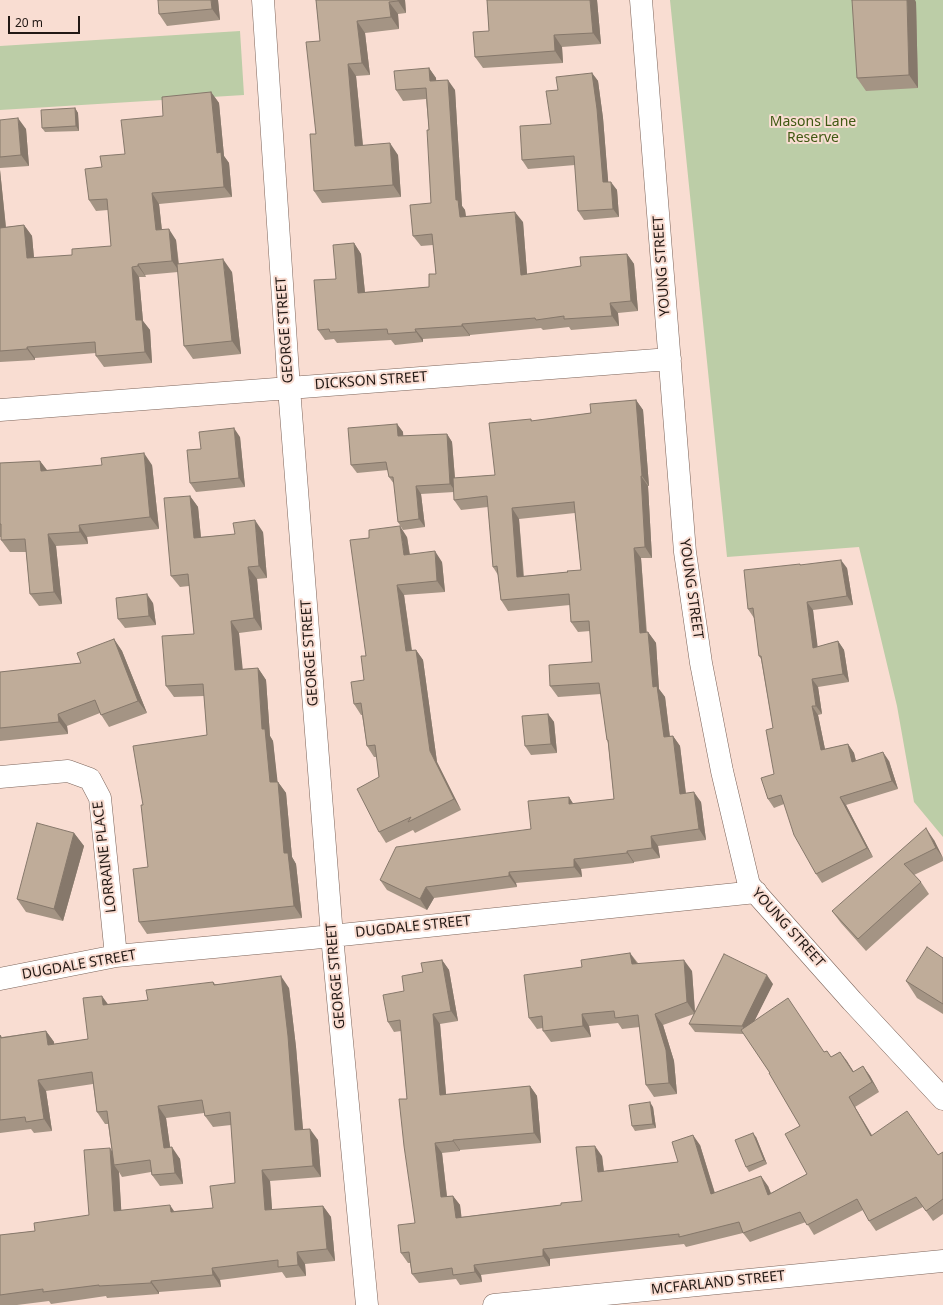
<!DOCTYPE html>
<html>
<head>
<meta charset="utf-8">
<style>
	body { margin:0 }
	#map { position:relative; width:943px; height:1305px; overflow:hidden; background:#f9ddd2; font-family:"Noto Sans",sans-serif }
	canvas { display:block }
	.scale { position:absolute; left:8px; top:16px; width:72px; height:18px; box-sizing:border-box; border:2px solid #221814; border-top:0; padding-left:5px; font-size:12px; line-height:14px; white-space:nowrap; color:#221814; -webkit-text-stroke:3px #f9ddd2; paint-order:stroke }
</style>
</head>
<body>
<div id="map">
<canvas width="943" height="1305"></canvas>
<div class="scale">20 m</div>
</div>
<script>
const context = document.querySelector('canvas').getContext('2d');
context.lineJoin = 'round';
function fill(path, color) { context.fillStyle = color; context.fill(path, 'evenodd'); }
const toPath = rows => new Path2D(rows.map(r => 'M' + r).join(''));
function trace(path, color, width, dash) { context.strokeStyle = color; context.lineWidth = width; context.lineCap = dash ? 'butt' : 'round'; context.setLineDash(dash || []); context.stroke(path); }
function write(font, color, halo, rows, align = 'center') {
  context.font = font + ' "Noto Sans",sans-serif'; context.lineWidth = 4; context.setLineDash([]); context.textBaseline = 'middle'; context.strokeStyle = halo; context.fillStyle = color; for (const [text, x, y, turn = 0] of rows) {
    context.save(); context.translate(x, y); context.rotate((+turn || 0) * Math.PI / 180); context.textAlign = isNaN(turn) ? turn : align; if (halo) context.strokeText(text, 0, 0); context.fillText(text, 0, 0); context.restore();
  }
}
fill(toPath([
	[670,0,943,0,943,837,914,802,897,706,859,547,727,557],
	[240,31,244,95,0,110,0,46]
]), '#bccda7');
const minor = toPath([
	[263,0,289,388,332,936,367,1305],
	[641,0,685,552,701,663,722,771,749,885,852,1001,943,1099],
	[0,410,670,359],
	[0,777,68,771,90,779,100,798,116,956],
	[0,979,116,956,312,938,756,892],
	[494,1305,943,1261]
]);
trace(minor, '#7d655b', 23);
trace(minor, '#fff', 22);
fill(toPath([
	[218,0,220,20,167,26,159,14],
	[316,0,405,0,406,13,398,14,399,29,365,33,370,75,356,76,363,145,398,155,401,197,322,203,314,191,320,41],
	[487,0,597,0,601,44,562,47,563,63,483,68,475,57,489,31],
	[916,2,918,88,866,91,857,78],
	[429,68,436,78,436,81,455,90,462,206,465,210,466,216,523,222,527,274,581,266,627,254,634,264,638,311,618,313,619,326,571,330,569,327,543,330,541,328,470,335,470,336,423,339,423,342,395,345,391,340,337,343,334,339,325,340,318,330,336,279,354,243,361,254,365,292,429,287,436,274,433,245,421,246,413,236,431,203,429,130,426,99,403,101,396,90],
	[592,73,598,81,603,118,608,182,617,190,619,217,584,220,578,211,575,165,528,169,522,160,551,124,558,90],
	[211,92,219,103,224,156,229,163,232,197,159,204,162,230,176,240,179,264,232,272,241,354,193,359,184,346,178,272,145,275,146,277,139,277,143,321,150,330,152,363,104,367,96,356,96,353,35,358,35,360,0,362,0,170,6,227,24,225,32,236,34,258,72,255,111,246,108,210,96,211,89,200,102,167,125,154,163,116],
	[75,108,78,113,79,131,45,132,42,128],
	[0,120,26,129,29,166,0,168],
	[636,400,643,410,649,486,648,486,652,558,641,558,647,633,648,632,656,643,659,689,665,697,670,736,673,736,680,746,686,793,701,802,706,840,658,846,660,858,634,862,634,863,581,869,582,877,516,883,517,887,434,898,427,910,387,890,380,880,531,829,569,797,573,804,614,799,608,743,607,740,601,694,558,697,550,686,592,662,590,631,578,632,571,622,570,605,508,611,501,600,498,575,493,567,488,507,461,510,454,500,454,492,421,494,425,527,403,530,398,522,394,484,389,477,388,470,357,473,351,465,397,424,403,432,403,436,447,434,452,442,455,478,495,475,531,419,532,421,591,413],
	[575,513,581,570,568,572,524,576,519,519],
	[240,437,245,487,196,492,190,483,201,449],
	[40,461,47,470,152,465,159,529,87,537,88,544,56,546,62,604,39,606,30,594,26,552,10,552,1,540,1,537,0,537,0,463],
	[190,496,198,507,201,537,263,532,267,578,257,579,262,630,239,633,242,669,258,668,266,680,270,736,273,741,277,782,278,782,286,793,292,857,296,864,302,918,147,934,139,922,148,867,143,805,207,735,204,696,174,697,166,686,194,634,189,586,180,587,171,576],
	[407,537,410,554,442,562,445,592,404,595,412,650,416,650,423,660,437,762,461,810,415,833,413,830,386,843,379,832,379,777,377,757,374,757,367,746,362,715,361,715,354,704,364,680],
	[801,565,847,568,853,605,813,610,817,647,838,641,844,650,849,682,818,687,822,714,818,715,825,749,848,744,854,753,856,761,889,761,898,789,846,805,873,857,822,883,816,874,784,804,774,808,768,799,774,774,773,728,761,659,759,656,755,618,754,618,748,609],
	[153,603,156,625,125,628,118,619],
	[114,639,122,651,147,713,109,727,100,713,67,726,68,734,0,741,0,672,81,663],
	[548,714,554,722,557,753,531,755,525,746],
	[74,833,84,846,63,921,26,912,17,899],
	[934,840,943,858,943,861,914,875,921,882,929,894,866,951,841,923,832,911],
	[630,953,638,963,692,971,695,1011,773,984,754,1021,825,1052,827,1051,831,1057,840,1052,854,1072,863,1066,870,1076,879,1092,855,1107,872,1135,938,1155,943,1152,943,1214,933,1221,923,1207,876,1231,869,1221,863,1210,814,1235,806,1222,750,1242,743,1233,686,1247,684,1244,550,1259,550,1266,481,1275,482,1282,460,1285,456,1279,419,1283,412,1274,410,1263,408,1263,401,1253,415,1223,407,1099,401,1031,394,1032,388,1022,404,991,423,972,442,960,449,970,458,1021,440,1024,446,1095,530,1086,537,1096,541,1143,460,1150,460,1151,442,1153,447,1196,453,1196,460,1205,461,1217,561,1205,582,1201,602,1156,604,1171,678,1162,700,1145,715,1193,768,1186,771,1193,807,1174,800,1126,770,1073,744,1034,695,1032,689,1024,694,1014,663,1025,674,1061,677,1094,654,1097,646,1085,640,1027,622,1029,618,1023,589,1026,591,1037,551,1042,543,1031,543,1028,537,1029,529,1018,582,967],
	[943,958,943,1014,917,998,906,981],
	[213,982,215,984,289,988,296,1047,303,1129,318,1140,321,1177,270,1181,272,1210,323,1206,331,1217,335,1261,305,1264,306,1276,286,1278,282,1272,220,1280,221,1287,159,1292,159,1294,107,1298,106,1296,51,1304,49,1301,17,1305,0,1305,0,1235,35,1231,89,1215,112,1152,108,1124,105,1124,97,1112,93,1084,46,1091,52,1131,34,1133,31,1129,0,1133,0,1035,2,1037,46,1031,54,1042,54,1044,88,1039,108,1004,148,1000],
	[204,1113,205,1116,213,1127,231,1125,235,1183,213,1208,174,1211,121,1210,119,1172,122,1177,151,1172,152,1175,160,1186,183,1184,180,1159,170,1148,166,1118],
	[653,1107,656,1128,635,1131,632,1126],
	[756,1137,767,1164,749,1172,746,1167]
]), '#a49484');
fill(toPath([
	[211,0,218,0,220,20,212,9],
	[398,0,405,0,406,13,398,1],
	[590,0,597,0,601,44,593,33],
	[907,0,915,0,916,2,918,88,909,75],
	[389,2,398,14,399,29,391,17],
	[357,21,365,33,370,75,362,63],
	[554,35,562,47,563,63,555,51],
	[348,64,356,76,364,158,355,146],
	[429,68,436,78,437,92,430,81],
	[592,73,598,81,603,118,609,191,603,182],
	[448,80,455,90,462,206,465,210,467,227,460,217,456,200],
	[211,92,219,103,224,156,229,163,232,197,224,187,217,153],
	[75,108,78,113,79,131,76,126],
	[18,118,26,129,29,166,21,155],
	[390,143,398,155,401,197,393,185],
	[0,170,7,239,0,229],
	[611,182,617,190,619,217,613,209],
	[152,193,159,204,163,241,156,230],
	[515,212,523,222,528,286,521,275],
	[24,225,32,236,35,269,27,258],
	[169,229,176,240,179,271,172,261],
	[354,243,361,254,366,303,358,293],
	[627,254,634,264,638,311,631,301],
	[223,259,232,272,241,354,232,341],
	[138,264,145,275,146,277,138,266],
	[132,267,139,277,143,321,150,330,152,363,145,352,136,320],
	[610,303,618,313,619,326,612,316],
	[462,324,470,335,470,336,462,326],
	[415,329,423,339,423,342,416,332],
	[27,347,35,358,35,360,27,349],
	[636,400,643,410,649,486,642,476],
	[397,424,403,432,404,445,398,436],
	[234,428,240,437,245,487,239,478],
	[447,434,452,442,456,492,450,484],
	[144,453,152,465,159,529,150,517],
	[40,461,49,473,41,471],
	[641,476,648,486,652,558,645,547],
	[416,486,421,494,425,527,419,519],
	[190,496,198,507,202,549,194,538],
	[512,508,519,519,524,587,517,577],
	[255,520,263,532,267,578,259,566],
	[79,525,87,537,88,544,80,532],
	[400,526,407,537,411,565,404,555],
	[48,534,56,546,62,604,54,592],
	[634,548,641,558,647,643,640,633],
	[435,551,442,562,445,592,437,581],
	[841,560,847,568,853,605,847,596],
	[248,567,257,579,262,630,254,618],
	[397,585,404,595,413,661,406,651],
	[147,594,153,603,156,625,149,616],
	[807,602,813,610,819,657,813,648],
	[231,621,239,633,244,681,235,670],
	[648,632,656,643,659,689,665,697,671,747,664,737,653,687],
	[114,639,122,651,147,713,138,701],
	[838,641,844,650,849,682,843,674],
	[416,650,423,660,437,762,461,810,454,799,430,751],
	[258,668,266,680,270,736,273,741,279,794,270,782,262,729],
	[812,679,818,687,822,714,816,706],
	[812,706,818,715,827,759,821,750],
	[58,714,67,726,68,734,59,722],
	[548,714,554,722,557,753,551,744],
	[673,736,680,746,687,804,680,794],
	[848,744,854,753,858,770,852,762],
	[883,752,889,761,898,789,892,781],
	[278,782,286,793,292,857,296,864,302,918,294,906,284,853],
	[694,792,701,802,706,840,699,829],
	[569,797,576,808,569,804],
	[840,797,846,805,873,857,867,848],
	[926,828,934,840,943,858,936,848],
	[74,833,84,846,63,921,54,909],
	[651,836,658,846,660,858,652,848],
	[627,851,634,862,634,863,627,853],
	[574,859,581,869,582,877,574,867],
	[509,872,516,883,517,887,509,876],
	[426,887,434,898,427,910,420,899],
	[630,953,638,965,632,964],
	[442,960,449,970,458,1021,451,1011],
	[684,960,692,971,695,1014,687,1002],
	[767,975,773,984,748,1034,742,1026],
	[281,976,289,988,296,1047,304,1142,295,1130],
	[102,996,110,1007,103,1005],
	[433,1014,440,1024,447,1105,440,1095],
	[582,1014,589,1026,591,1037,583,1026],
	[655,1014,663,1025,674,1061,677,1094,669,1083],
	[46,1031,54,1042,56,1057,48,1045],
	[840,1052,847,1061,860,1082,853,1072],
	[863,1066,870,1076,879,1092,872,1082],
	[38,1080,46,1091,52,1131,44,1119],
	[530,1086,537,1096,541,1143,534,1133],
	[849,1097,855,1107,878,1146,871,1136],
	[650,1102,653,1107,656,1128,653,1124],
	[158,1106,166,1118,172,1160,164,1148],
	[310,1129,318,1140,321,1177,313,1166],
	[753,1133,756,1137,767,1164,764,1160],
	[693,1135,700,1145,718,1204,711,1194],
	[453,1140,460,1150,460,1151,453,1141],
	[435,1143,442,1153,448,1207,441,1197],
	[595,1146,602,1156,605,1182,598,1172],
	[172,1147,180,1159,183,1184,175,1173],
	[110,1148,118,1160,114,1165,119,1172,122,1222,114,1211],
	[262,1170,270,1181,273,1222,265,1210],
	[761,1176,768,1186,775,1205,768,1195],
	[453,1196,460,1205,463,1228,456,1218],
	[170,1205,178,1217,171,1212],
	[323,1206,331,1217,335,1261,327,1249],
	[543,1249,550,1259,550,1266,543,1256],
	[297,1252,305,1264,306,1276,298,1265],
	[474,1265,481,1275,482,1282,475,1272],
	[212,1268,220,1280,221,1287,213,1275],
	[151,1281,159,1292,159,1294,151,1283]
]), '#86786b');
const building = toPath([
	[158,0,211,0,212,9,159,14,158,0],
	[316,0,398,0,398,1,389,2,391,17,357,21,362,63,348,64,355,146,390,143,393,185,314,191,310,134,316,134,306,42,320,41,316,0],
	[487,0,590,0,593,33,554,35,555,51,475,57,473,32,489,31,487,0],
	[852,0,907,0,909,75,857,78,852,0],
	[429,68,430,81,448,80,456,200,458,200,460,217,515,212,521,275,581,266,580,257,627,254,631,301,610,303,612,316,564,319,564,316,536,320,535,318,462,324,462,326,415,329,416,332,388,334,387,329,330,332,329,329,318,330,314,280,336,279,333,245,354,243,358,293,429,287,429,274,436,274,432,234,413,236,410,205,431,203,427,130,429,130,426,88,396,90,394,71,429,68],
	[592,73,597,109,603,182,611,182,613,209,578,211,574,156,522,160,520,126,551,124,546,91,558,90,556,77,592,73],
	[211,92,217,153,221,152,224,187,152,193,156,230,169,229,172,261,138,264,138,266,132,267,136,320,142,320,145,352,96,356,95,342,27,347,27,349,0,351,0,228,24,225,27,258,72,255,72,249,111,246,107,199,89,200,85,169,102,167,100,156,125,154,121,120,163,116,162,97,211,92],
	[75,108,76,126,42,128,41,110,75,108],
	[18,118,21,155,0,157,0,120,18,118],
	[223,259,232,341,184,346,177,264,223,259],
	[636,400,642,476,641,476,645,547,634,548,640,633,648,632,653,687,657,686,664,737,673,736,680,794,694,792,699,829,651,836,652,848,627,851,627,853,574,859,574,867,509,872,509,876,426,887,420,899,380,880,396,847,531,829,528,801,569,797,569,804,614,799,608,740,607,740,599,683,550,686,549,665,592,662,589,621,571,622,569,594,501,600,497,566,493,567,487,496,454,500,453,478,495,475,489,423,531,419,531,421,591,413,590,404,636,400],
	[574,502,581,570,567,571,568,572,517,577,512,508,574,502],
	[397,424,398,436,447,434,450,484,416,486,419,519,398,522,393,477,389,477,386,462,351,465,348,428,397,424],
	[234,428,239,478,190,483,187,450,201,449,199,432,234,428],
	[144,453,150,517,79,525,80,532,48,534,54,592,30,594,25,539,1,540,1,524,0,524,0,463,40,461,41,471,102,465,101,458,144,453],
	[190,496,194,538,235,534,233,523,255,520,259,566,248,567,254,618,231,621,235,670,258,668,262,729,265,729,270,782,278,782,284,853,288,853,294,906,139,922,133,869,148,867,141,805,143,805,133,746,207,735,203,684,166,686,162,636,194,634,188,574,171,576,164,498,190,496],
	[400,526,404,555,435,551,437,581,397,585,406,651,416,650,430,751,454,799,408,822,411,817,379,832,357,789,379,777,375,745,367,746,361,703,354,704,351,682,364,680,361,656,366,656,350,540,369,538,369,530,400,526],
	[841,560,847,596,807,602,813,648,838,641,843,674,812,679,816,706,812,706,821,750,848,744,852,762,883,752,892,781,840,797,867,848,816,874,794,835,781,795,768,799,761,778,774,774,766,730,773,728,761,656,759,656,753,608,748,609,744,570,800,564,800,565,841,560],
	[147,594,149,616,118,619,116,598,147,594],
	[114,639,138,701,101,715,95,700,58,714,59,722,0,728,0,672,81,663,77,653,114,639],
	[548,714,551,744,525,746,522,716,548,714],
	[37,823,74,833,54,909,17,899,37,823],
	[926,828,936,848,904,864,921,882,858,939,832,911,926,828],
	[927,947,943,958,943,1004,906,981,927,947],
	[630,953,632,964,684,960,687,1002,655,1014,666,1050,669,1083,646,1085,638,1015,615,1018,614,1011,582,1014,583,1026,543,1031,542,1016,529,1018,524,975,582,967,581,960,630,953],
	[724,954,767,975,742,1026,689,1024,724,954],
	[442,960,451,1011,433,1014,440,1095,530,1086,534,1133,453,1140,453,1141,435,1143,441,1197,453,1196,456,1218,561,1205,561,1203,582,1201,576,1147,595,1146,598,1172,678,1162,672,1142,693,1135,711,1194,761,1176,768,1195,807,1174,785,1134,800,1126,769,1073,770,1073,741,1030,788,998,824,1052,827,1051,831,1057,840,1052,853,1072,863,1066,872,1082,849,1097,871,1136,907,1111,938,1155,943,1152,943,1199,926,1211,916,1197,869,1221,857,1199,807,1225,800,1212,743,1233,739,1222,679,1237,679,1234,543,1249,543,1256,474,1265,475,1272,453,1275,452,1268,412,1274,409,1252,401,1253,398,1225,415,1223,404,1146,399,1099,407,1099,400,1020,388,1022,383,995,404,991,402,976,423,972,421,963,442,960],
	[281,976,288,1036,295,1130,310,1129,313,1166,262,1170,265,1210,323,1206,327,1249,297,1252,298,1265,278,1267,278,1260,212,1268,213,1275,151,1281,151,1283,99,1286,99,1285,43,1292,43,1289,0,1295,0,1235,35,1231,34,1223,89,1215,84,1150,110,1148,114,1211,170,1205,171,1212,213,1208,210,1186,235,1183,230,1112,205,1116,202,1100,158,1106,164,1148,172,1147,175,1173,152,1175,150,1160,114,1165,107,1111,97,1112,92,1072,38,1080,44,1119,26,1122,25,1117,0,1120,0,1035,1,1038,46,1031,48,1045,88,1039,83,998,102,996,103,1005,148,1000,146,990,213,982,214,985,281,976],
	[650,1102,653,1124,632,1126,629,1105,650,1102],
	[753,1133,764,1160,746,1167,735,1140,753,1133]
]);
fill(building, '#bfac99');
trace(building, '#86786b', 1);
write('14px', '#405913', '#f9ddd2', [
	["Masons Lane",813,122],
	["Reserve",813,138]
]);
write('14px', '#221814', '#f9ddd2', [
	["YOUNG STREET",662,266,-94],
	["GEORGE STREET",285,330,-94],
	["DICKSON STREET",371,381,-4],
	["YOUNG STREET",691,589,82],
	["GEORGE STREET",310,653,-94],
	["LORRAINE PLACE",105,857,-97],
	["DUGDALE STREET",413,927,-6],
	["YOUNG STREET",788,928,48],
	["DUGDALE STREET",79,965,-10],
	["GEORGE STREET",336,976,-95],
	["MCFARLAND STREET",718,1283,-6]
]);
</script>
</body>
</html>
